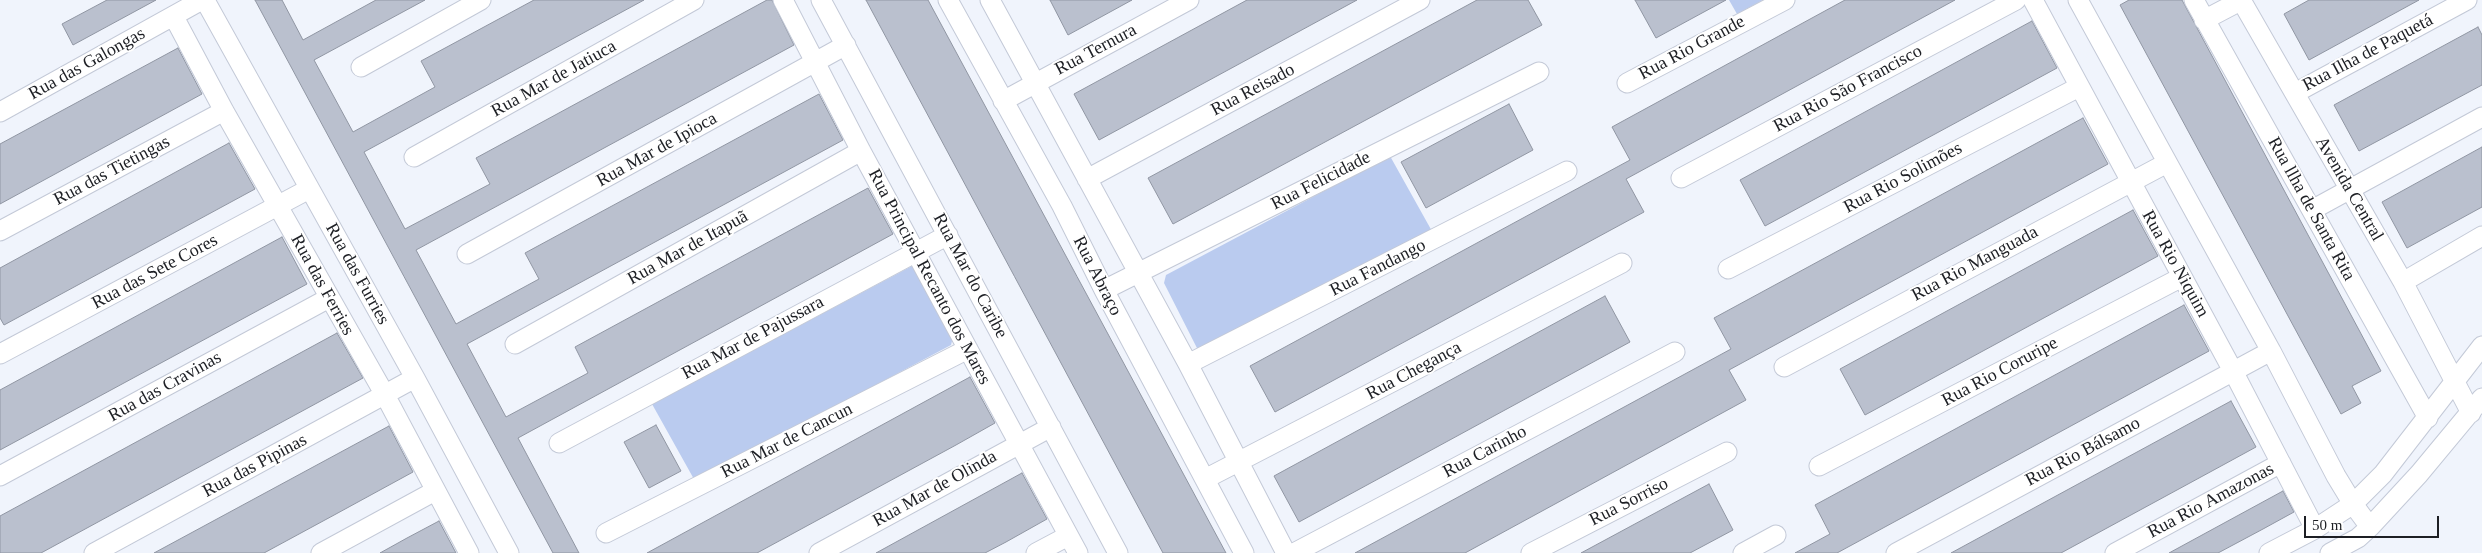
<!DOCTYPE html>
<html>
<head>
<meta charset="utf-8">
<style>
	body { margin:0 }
	#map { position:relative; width:2482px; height:553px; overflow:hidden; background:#f0f4fc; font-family:"Times New Roman",serif }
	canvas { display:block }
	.scale { position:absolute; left:2304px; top:516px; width:135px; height:22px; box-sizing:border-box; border:2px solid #1d1f24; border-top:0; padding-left:6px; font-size:15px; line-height:18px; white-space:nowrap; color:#1d1f24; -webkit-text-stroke:4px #fff; paint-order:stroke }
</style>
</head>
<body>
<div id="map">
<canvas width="2482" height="553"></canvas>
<div class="scale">50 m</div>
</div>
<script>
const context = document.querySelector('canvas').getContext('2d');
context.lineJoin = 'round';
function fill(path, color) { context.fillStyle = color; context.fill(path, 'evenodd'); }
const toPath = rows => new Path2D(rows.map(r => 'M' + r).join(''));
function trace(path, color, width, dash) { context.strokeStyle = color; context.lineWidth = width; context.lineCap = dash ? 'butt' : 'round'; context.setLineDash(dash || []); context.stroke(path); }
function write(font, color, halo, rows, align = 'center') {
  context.font = font + ' "Times New Roman",serif'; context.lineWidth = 4; context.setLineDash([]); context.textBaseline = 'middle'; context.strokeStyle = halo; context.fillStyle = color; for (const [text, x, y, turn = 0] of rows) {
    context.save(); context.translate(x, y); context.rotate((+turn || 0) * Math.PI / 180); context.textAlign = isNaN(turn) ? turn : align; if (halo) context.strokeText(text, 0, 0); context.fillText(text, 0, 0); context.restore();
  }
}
fill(toPath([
	[1729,0,1763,0,1737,14],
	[1390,156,1433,233,1199,352,1164,283,1166,275],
	[912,266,918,267,953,337,951,345,695,481,652,404]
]), '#bacbef');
const building = toPath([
	[107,0,156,0,73,45,62,24,107,0],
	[255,0,282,0,303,40,376,0,425,0,314,60,353,132,435,87,421,61,534,0,644,0,364,152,405,229,490,184,476,158,767,0,772,0,794,45,416,250,456,324,539,279,525,253,819,94,843,140,467,344,506,417,588,373,575,347,868,188,893,234,518,438,579,553,553,553,255,0],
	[866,0,928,0,1226,553,1163,553,866,0],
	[1050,0,1132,0,1068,35,1050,0],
	[1247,0,1357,0,1099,140,1074,94,1247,0],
	[1477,0,1528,0,1542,25,1173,224,1148,178,1477,0],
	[1635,0,1726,0,1656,38,1635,0],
	[1845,0,1955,0,1626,179,1644,212,1275,412,1250,366,1630,160,1612,127,1845,0],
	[2129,0,2182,0,2381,371,2352,386,2361,403,2341,414,2120,5,2129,0],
	[2309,0,2419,0,2309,60,2284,14,2309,0],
	[2032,21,2057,68,1765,226,1740,180,2032,21],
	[2478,27,2482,35,2482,85,2359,151,2334,105,2478,27],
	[178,48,202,94,0,204,0,144,178,48],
	[1509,104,1533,150,1426,208,1401,162,1509,104],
	[2083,118,2108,164,1729,370,1746,400,1465,553,1355,553,1731,349,1714,318,2083,118],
	[229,143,255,189,4,325,0,318,0,268,229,143],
	[2482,147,2482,207,2407,248,2382,202,2482,147],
	[2133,210,2158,256,1865,415,1840,369,2133,210],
	[282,237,307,284,0,450,0,390,282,237],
	[1605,296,1630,342,1299,522,1274,476,1605,296],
	[2184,305,2209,351,1837,553,1795,553,1830,534,1815,505,2184,305],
	[337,333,363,378,41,553,0,553,0,516,337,333],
	[970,377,995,423,956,445,757,553,647,553,970,377],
	[2231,401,2256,447,2223,465,2061,553,1951,553,2231,401],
	[656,425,681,471,649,488,624,442,656,425],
	[389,426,413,472,336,514,264,553,154,553,389,426],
	[1022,473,1047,519,1006,542,985,553,876,553,1022,473],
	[1709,484,1733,530,1690,553,1581,553,1709,484],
	[2283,491,2294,512,2263,529,2218,553,2169,553,2283,491],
	[439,521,456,553,380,553,407,538,439,521]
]);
fill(building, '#bac0ce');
trace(building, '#9096a3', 1);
const street = toPath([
	[783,0,861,151,1078,553],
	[821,0,1118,553],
	[948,0,1062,206,1104,290,1244,553],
	[990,0,1188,364,1286,553],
	[2033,0,2233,371,2315,529],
	[2078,0,2271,351,2336,476,2353,504,2370,527],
	[2194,0,2428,418],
	[2241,0,2403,282,2471,413],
	[174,17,224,111,385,395,469,553],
	[2204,20,2242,0],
	[361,67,481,0],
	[1627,83,1785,0],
	[2295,93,2467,0],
	[1003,101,1189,0],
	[0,112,200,1,207,4,415,378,509,553],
	[414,157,694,0],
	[1681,178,2016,0],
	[1087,179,1420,0],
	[2312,210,2482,117],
	[0,231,224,111],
	[467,254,846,45],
	[1728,269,2079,87],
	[2403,282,2482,236],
	[1104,290,1539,72],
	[515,344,861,151],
	[0,354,309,189],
	[1188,364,1567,171],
	[1784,367,2167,163],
	[559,443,948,235],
	[1819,466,2182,277],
	[0,476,329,298],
	[1205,479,1622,263],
	[606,533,968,349],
	[94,553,415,378],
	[321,553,435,491],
	[819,553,1051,427],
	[1036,553,1068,536],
	[1294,553,1675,352],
	[1531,553,1727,452],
	[1743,553,1776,535],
	[1896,553,2271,351],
	[2115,553,2281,463],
	[2269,553,2315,529,2353,504,2383,474,2482,346],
	[2330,553,2358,538,2370,527,2419,474,2482,398]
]);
trace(street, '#c3c9d7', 21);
trace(street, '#fff', 19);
write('18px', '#1d1f24', '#fff', [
	["Rua Rio Grande",1692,48,-28],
	["Rua Ternura",1096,50,-28],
	["Rua Ilha de Paquetá",2368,53,-28],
	["Rua das Galongas",87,64,-29],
	["Rua Mar de Jatiuca",554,79,-29],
	["Rua Rio São Francisco",1848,89,-28],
	["Rua Reisado",1253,90,-28],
	["Rua Mar de Ipioca",657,150,-29],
	["Rua das Tietingas",112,171,-28],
	["Rua Rio Solimões",1903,178,-28],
	["Rua Felicidade",1321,181,-27],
	["Avenida Central",2349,189,60],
	["Rua llha de Santa Rita",2311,209,61],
	["Rua Mar de Itapuã",688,248,-29],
	["Rua Rio Manguada",1975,264,-28],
	["Rua Rio Niquim",2175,264,61],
	["Rua Fandango",1378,268,-27],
	["Rua das Sete Cores",155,272,-28],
	["Rua das Furries",357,274,61],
	["Rua Mar do Caribe",970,276,62],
	["Rua Abraço",1097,276,63],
	["Rua Principal Recanto dos Mares",929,277,62],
	["Rua das Ferries",322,285,61],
	["Rua Mar de Pajussara",753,338,-28],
	["Rua Chegança",1414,371,-28],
	["Rua Rio Coruripe",2000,372,-28],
	["Rua das Cravinas",165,387,-29],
	["Rua Mar de Cancun",787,441,-27],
	["Rua Carinho",1485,452,-28],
	["Rua Rio Bálsamo",2083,452,-28],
	["Rua das Pipinas",255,466,-28],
	["Rua Mar de Olinda",935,489,-29],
	["Rua Rio Amazonas",2211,501,-28],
	["Rua Sorriso",1629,502,-27]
]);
</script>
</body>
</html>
